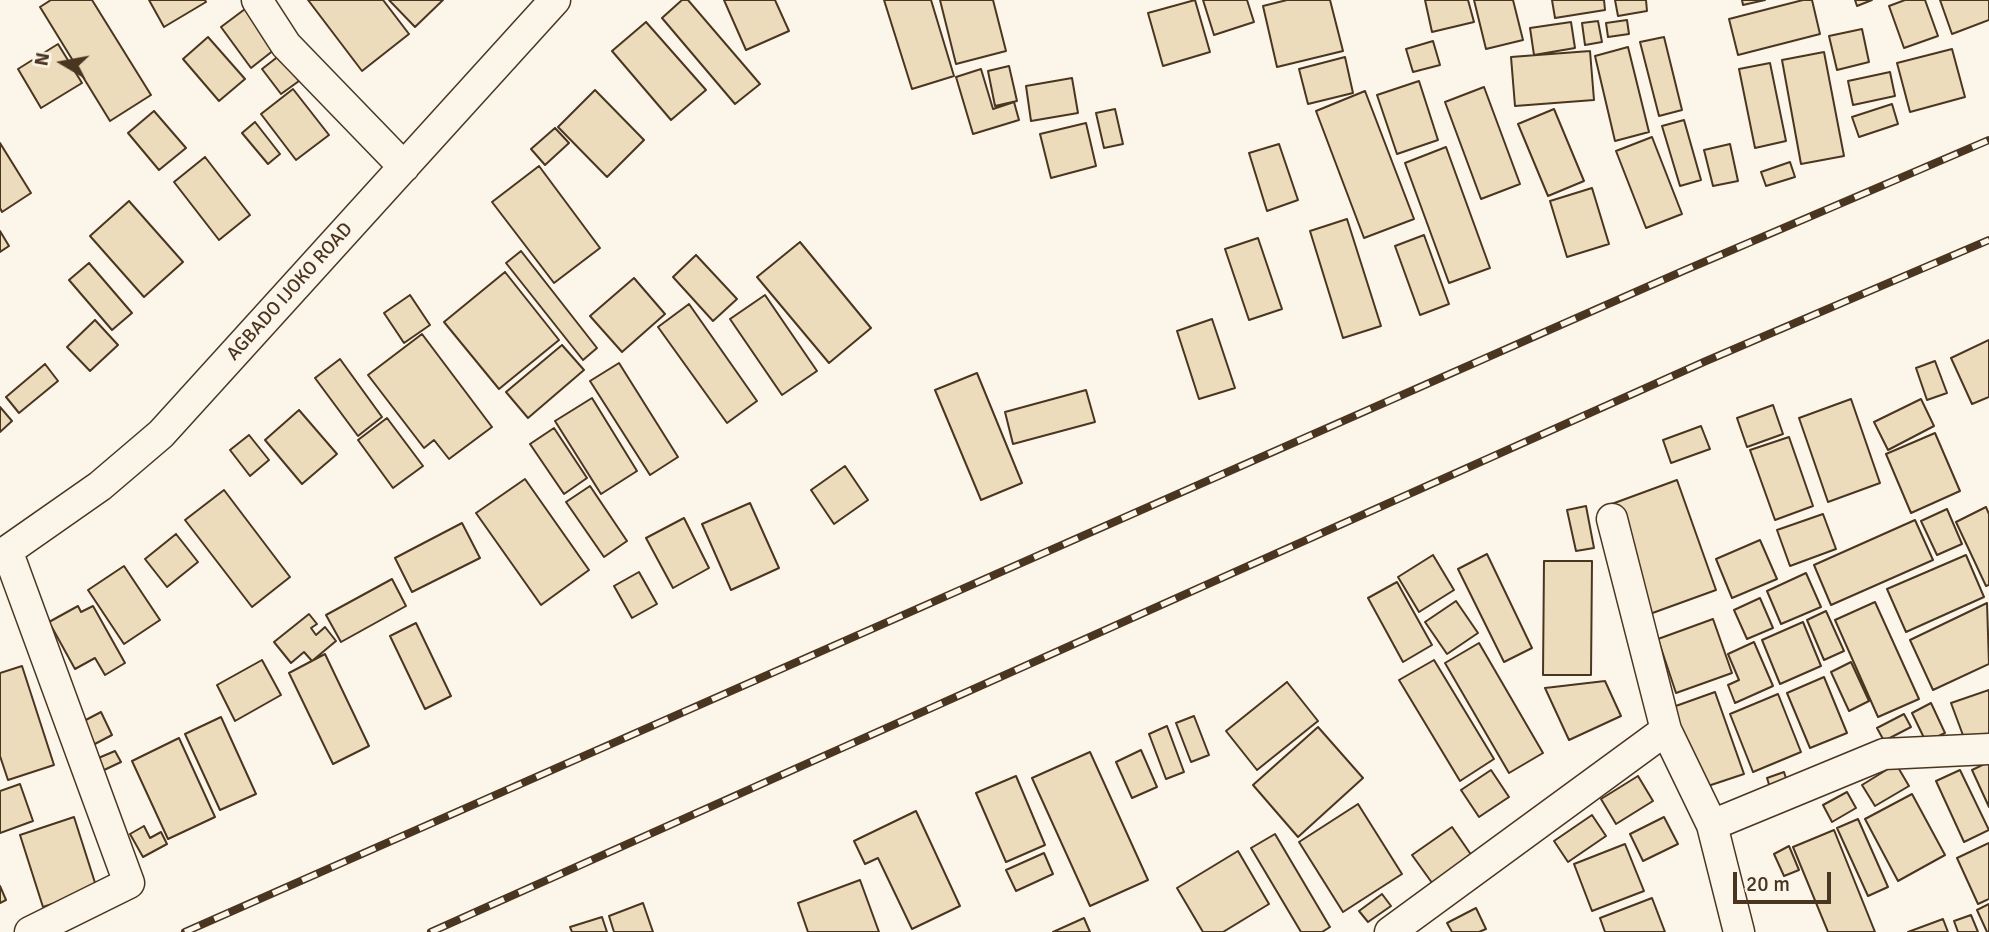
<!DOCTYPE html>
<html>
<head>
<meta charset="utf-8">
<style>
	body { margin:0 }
	#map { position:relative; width:1989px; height:932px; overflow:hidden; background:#fbf6e9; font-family:Signika,sans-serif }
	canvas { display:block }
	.north { position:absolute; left:28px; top:28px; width:70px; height:70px; -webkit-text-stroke:5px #fbf6e9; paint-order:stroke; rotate:280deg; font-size:19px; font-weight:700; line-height:28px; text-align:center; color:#4a3520 }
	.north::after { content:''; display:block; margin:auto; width:24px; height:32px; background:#4a3520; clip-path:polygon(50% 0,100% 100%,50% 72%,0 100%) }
	.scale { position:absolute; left:1733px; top:872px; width:98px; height:32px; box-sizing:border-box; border:4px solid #4a3520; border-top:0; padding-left:9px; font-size:21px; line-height:24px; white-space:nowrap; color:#4a3520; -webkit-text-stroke:5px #fbf6e9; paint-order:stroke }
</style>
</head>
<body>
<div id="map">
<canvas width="1989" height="932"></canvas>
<div class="north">N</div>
<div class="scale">20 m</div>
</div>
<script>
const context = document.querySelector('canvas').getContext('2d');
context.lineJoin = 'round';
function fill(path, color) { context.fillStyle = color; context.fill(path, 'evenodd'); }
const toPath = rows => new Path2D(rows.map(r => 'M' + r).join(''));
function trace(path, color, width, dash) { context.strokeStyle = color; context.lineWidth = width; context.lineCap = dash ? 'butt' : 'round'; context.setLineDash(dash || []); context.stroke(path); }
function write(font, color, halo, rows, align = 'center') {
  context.font = font + ' Signika,sans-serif'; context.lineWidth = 5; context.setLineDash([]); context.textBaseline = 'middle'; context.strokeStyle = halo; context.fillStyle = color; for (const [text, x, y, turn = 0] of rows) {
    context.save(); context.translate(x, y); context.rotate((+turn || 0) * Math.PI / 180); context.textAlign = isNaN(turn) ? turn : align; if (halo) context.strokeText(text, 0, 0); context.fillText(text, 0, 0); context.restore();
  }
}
const building = toPath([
	[51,0,92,0,151,95,110,121,40,7,51,0],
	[149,0,205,0,206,2,164,27,149,0],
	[308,0,383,0,409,34,362,71,308,0],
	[389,0,443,0,415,27,389,0],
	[682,0,688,0,760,84,735,104,662,18,682,0],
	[724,0,775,0,789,31,746,50,724,0],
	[884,0,931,0,954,76,912,89,884,0],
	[940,0,993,0,1006,51,956,64,940,0],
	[1195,0,1210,52,1163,66,1148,13,1195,0],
	[1203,0,1247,0,1254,22,1214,35,1203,0],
	[1287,0,1330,0,1343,51,1277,67,1263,6,1287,0],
	[1425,0,1468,0,1474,22,1432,32,1425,0],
	[1474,0,1513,0,1523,40,1486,49,1474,0],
	[1552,0,1604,0,1605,10,1555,18,1552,0],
	[1615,0,1646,0,1647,11,1618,16,1615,0],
	[1742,0,1765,0,1743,5,1742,0],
	[1803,0,1812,0,1820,34,1738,55,1729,19,1803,0],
	[1855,0,1872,0,1857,6,1855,0],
	[1905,0,1925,0,1938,36,1904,48,1889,6,1905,0],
	[1940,0,1989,0,1989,20,1952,34,1940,0],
	[249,6,279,46,251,68,221,27,249,6],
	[1627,20,1629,34,1608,37,1606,23,1627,20],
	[1598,21,1602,42,1585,45,1582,23,1598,21],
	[646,22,706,90,671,120,612,51,646,22],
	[1571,22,1575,48,1534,55,1530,28,1571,22],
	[1862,29,1869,62,1837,70,1829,36,1862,29],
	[208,37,245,79,219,101,183,59,208,37],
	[1664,37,1682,110,1659,116,1640,42,1664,37],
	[1433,41,1440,65,1413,72,1406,49,1433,41],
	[58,44,82,83,41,108,18,69,58,44],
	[1628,47,1649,132,1615,141,1595,56,1628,47],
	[1952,49,1965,97,1910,112,1897,63,1952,49],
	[1590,51,1594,100,1515,106,1511,57,1590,51],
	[1824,52,1844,156,1801,164,1782,60,1824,52],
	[280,55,299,81,281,94,262,69,280,55],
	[1345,57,1353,93,1308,104,1299,69,1345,57],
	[1770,63,1786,141,1755,148,1739,69,1770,63],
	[1009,66,1017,101,995,106,988,71,1009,66],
	[981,69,993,109,1014,102,1019,120,973,134,956,77,981,69],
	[1890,72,1895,96,1853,105,1848,81,1890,72],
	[1072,78,1078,113,1031,121,1026,86,1072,78],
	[1419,81,1438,140,1397,154,1377,95,1419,81],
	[1484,87,1520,184,1481,199,1445,102,1484,87],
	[293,89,329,135,296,160,261,114,293,89],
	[595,90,644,140,607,177,558,127,595,90],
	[1365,91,1414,219,1364,238,1316,111,1365,91],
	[1892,104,1898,124,1859,137,1852,117,1892,104],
	[1115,109,1123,144,1104,148,1096,113,1115,109],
	[1554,109,1584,181,1548,196,1518,124,1554,109],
	[154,111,186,148,159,170,128,133,154,111],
	[1684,120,1701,180,1680,186,1662,126,1684,120],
	[255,122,280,154,268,164,242,133,255,122],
	[1086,123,1096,166,1051,178,1040,134,1086,123],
	[555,128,569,143,545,165,531,149,555,128],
	[1652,137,1682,214,1646,228,1616,151,1652,137],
	[0,143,31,193,2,212,0,208,0,143],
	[1279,144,1298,200,1267,211,1249,153,1279,144],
	[1730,144,1738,181,1713,186,1704,150,1730,144],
	[1446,147,1490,268,1449,283,1405,163,1446,147],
	[205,157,250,215,219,240,174,182,205,157],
	[1790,162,1795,177,1766,186,1761,172,1790,162],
	[539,166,600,248,554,283,492,202,539,166],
	[1592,188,1609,244,1567,257,1550,201,1592,188],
	[129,201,183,262,144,297,90,236,129,201],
	[1347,219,1381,326,1343,338,1310,231,1347,219],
	[0,231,9,246,0,252,0,231],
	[1424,235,1449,304,1420,315,1395,246,1424,235],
	[1258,238,1282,309,1249,320,1225,249,1258,238],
	[800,242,871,328,829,363,757,277,800,242],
	[521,251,597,348,583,360,506,263,521,251],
	[696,255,737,299,713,321,673,277,696,255],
	[89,263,132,313,112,330,69,280,89,263],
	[505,272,559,340,499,389,444,322,505,272],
	[634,278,665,314,622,352,590,316,634,278],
	[410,295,430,325,404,343,384,313,410,295],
	[765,295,817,371,782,395,730,319,765,295],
	[689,304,757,401,727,423,658,327,689,304],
	[1212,319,1235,388,1199,399,1177,331,1212,319],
	[95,320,118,345,90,371,67,347,95,320],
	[422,334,492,427,449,459,434,440,424,448,368,375,422,334],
	[1989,340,1989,397,1972,404,1951,358,1989,340],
	[562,345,584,370,528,418,506,392,562,345],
	[340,359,382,417,358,436,315,378,340,359],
	[1935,361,1947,393,1927,400,1916,368,1935,361],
	[619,363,678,457,650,475,590,381,619,363],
	[45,364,58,381,19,413,6,397,45,364],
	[977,373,1022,483,981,500,935,390,977,373],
	[1086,390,1095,422,1013,444,1005,412,1086,390],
	[592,398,637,471,601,494,555,421,592,398],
	[1851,399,1880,483,1828,502,1799,418,1851,399],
	[1921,399,1934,426,1888,450,1874,422,1921,399],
	[1773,405,1783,434,1747,447,1737,418,1773,405],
	[0,407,12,421,0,432,0,407],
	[299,410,337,454,302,484,265,440,299,410],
	[387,418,423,466,393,488,358,440,387,418],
	[1701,426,1710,449,1671,463,1663,440,1701,426],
	[554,428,587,478,564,494,530,444,554,428],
	[1935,433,1960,491,1911,513,1886,454,1935,433],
	[249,435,269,460,250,476,230,450,249,435],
	[1789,437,1813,506,1775,520,1750,450,1789,437],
	[845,466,868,500,834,524,811,490,845,466],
	[525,479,589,570,541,605,476,513,525,479],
	[1677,480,1716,590,1647,615,1609,505,1677,480],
	[590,486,627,541,604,557,566,502,590,486],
	[224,490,290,577,252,607,185,520,224,490],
	[750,503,779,568,731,590,702,524,750,503],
	[1586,506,1594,548,1576,551,1567,510,1586,506],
	[1986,507,1989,514,1989,585,1986,586,1956,522,1986,507],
	[1947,509,1962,544,1937,555,1921,521,1947,509],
	[1823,514,1836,549,1790,566,1777,530,1823,514],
	[684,518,709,568,673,588,646,538,684,518],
	[1915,520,1933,560,1831,605,1814,565,1915,520],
	[462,523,480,558,412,592,395,558,462,523],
	[176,534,198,562,167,587,145,559,176,534],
	[1760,540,1777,579,1732,598,1716,559,1760,540],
	[1487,554,1532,648,1504,662,1458,569,1487,554],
	[1433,555,1454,590,1419,612,1398,577,1433,555],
	[1966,555,1984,597,1906,632,1887,589,1966,555],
	[1544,561,1592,561,1591,675,1543,675,1544,561],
	[124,566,160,620,124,644,88,590,124,566],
	[639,572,657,604,632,618,614,586,639,572],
	[1806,573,1821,607,1781,624,1767,591,1806,573],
	[392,579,406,606,341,642,326,615,392,579],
	[1397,582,1432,645,1403,662,1368,598,1397,582],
	[1760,598,1773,628,1747,639,1734,610,1760,598],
	[1456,601,1478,633,1447,654,1425,622,1456,601],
	[1875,602,1919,699,1878,717,1835,620,1875,602],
	[1987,603,1989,664,1933,690,1910,640,1987,603],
	[78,606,81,612,93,606,125,663,105,675,95,658,75,669,49,622,78,606],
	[1826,611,1844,651,1824,660,1807,620,1826,611],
	[309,614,317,624,311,628,316,635,325,627,336,641,312,661,304,652,291,663,274,642,309,614],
	[1713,619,1732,673,1676,693,1658,639,1713,619],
	[1803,622,1821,666,1780,684,1762,640,1803,622],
	[416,623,451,696,425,709,390,636,416,623],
	[1754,642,1773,686,1735,703,1728,685,1739,680,1728,654,1754,642],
	[1479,643,1543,753,1509,773,1445,663,1479,643],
	[325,654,369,746,333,764,289,673,325,654],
	[262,660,281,695,235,721,217,685,262,660],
	[1434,660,1494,759,1460,781,1399,680,1434,660],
	[1851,662,1869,701,1849,711,1831,672,1851,662],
	[22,666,54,765,8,780,0,756,0,673,22,666],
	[1824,677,1847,733,1810,748,1787,693,1824,677],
	[1605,681,1621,716,1569,740,1545,688,1605,681],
	[1287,682,1318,721,1257,770,1226,731,1287,682],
	[1989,690,1989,738,1967,746,1951,703,1989,690],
	[1715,692,1744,774,1702,788,1673,707,1715,692],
	[1778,694,1801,752,1753,772,1730,714,1778,694],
	[1931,703,1945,733,1926,742,1912,713,1931,703],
	[101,712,112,735,91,746,80,723,101,712],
	[1904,714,1911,727,1884,741,1877,728,1904,714],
	[1194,716,1209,755,1191,762,1176,723,1194,716],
	[221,717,256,794,220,810,185,734,221,717],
	[1167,726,1184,772,1166,779,1149,734,1167,726],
	[1318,727,1363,778,1298,837,1253,785,1318,727],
	[179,738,215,817,168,839,132,761,179,738],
	[1141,750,1157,787,1132,798,1116,762,1141,750],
	[115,751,121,762,102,771,96,759,115,751],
	[1090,752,1148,880,1090,906,1032,778,1090,752],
	[1989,762,1989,807,1972,770,1989,762],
	[1896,764,1909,786,1875,806,1862,785,1896,764],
	[1491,770,1509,797,1479,817,1461,790,1491,770],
	[1960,770,1989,830,1964,842,1936,781,1960,770],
	[1784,772,1790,791,1773,797,1767,778,1784,772],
	[1016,776,1045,845,1006,862,976,793,1016,776],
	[1638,776,1653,801,1616,824,1601,799,1638,776],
	[20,784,33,821,0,833,0,791,20,784],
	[1847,792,1856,808,1832,822,1823,805,1847,792],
	[1912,794,1945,855,1898,881,1865,819,1912,794],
	[1358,804,1402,874,1343,912,1299,842,1358,804],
	[916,811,960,906,912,929,878,858,865,864,854,841,916,811],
	[1592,815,1606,836,1568,862,1554,841,1592,815],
	[74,817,97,889,43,907,20,835,74,817],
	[1664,817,1678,844,1643,861,1630,834,1664,817],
	[1858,819,1888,887,1868,896,1837,828,1858,819],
	[144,826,150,838,161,832,167,844,143,857,130,834,144,826],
	[1452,827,1474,859,1435,887,1412,855,1452,827],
	[1834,830,1875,932,1828,932,1793,847,1834,830],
	[1275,834,1330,927,1322,932,1301,932,1251,848,1275,834],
	[1989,843,1989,899,1978,904,1957,858,1989,843],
	[1625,844,1644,891,1592,911,1574,864,1625,844],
	[1789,846,1799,870,1784,876,1774,854,1789,846],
	[1238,851,1269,904,1223,932,1203,932,1177,888,1238,851],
	[1044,853,1053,874,1016,891,1006,870,1044,853],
	[860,880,879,932,808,932,798,903,860,880],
	[0,886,6,900,0,903,0,886],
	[1382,894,1391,906,1368,922,1359,911,1382,894],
	[1652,898,1665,932,1605,932,1600,918,1652,898],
	[643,903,653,932,614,932,609,916,643,903],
	[1989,904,1989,932,1987,932,1977,910,1989,904],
	[1476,908,1486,929,1479,932,1452,932,1447,923,1476,908],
	[1971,915,1978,932,1958,932,1954,921,1971,915],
	[602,917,607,932,572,932,570,927,602,917],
	[1084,918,1090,932,1053,932,1084,918],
	[1943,919,1948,932,1908,932,1943,919]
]);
fill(building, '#ecdcbc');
trace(building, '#4a3520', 2);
const street = toPath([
	[257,0,286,45,404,167],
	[1612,519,1666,730,1712,825,1739,932],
	[8,553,129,883,30,932],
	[0,556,100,486,161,434,555,0],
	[1712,825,1884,754,1989,749],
	[1390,932,1666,730]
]);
trace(street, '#4a3520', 33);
trace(street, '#fbf6e9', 30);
const rail = toPath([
	[185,932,1683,271,1989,140],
	[431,932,1706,361,1989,240]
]);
trace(rail, '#4a3520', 8);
trace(rail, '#fbf6e9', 5, [16]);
write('19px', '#4a3520', '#fbf6e9', [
	["AGBADO IJOKO ROAD",290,292,-48]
]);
</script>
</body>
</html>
